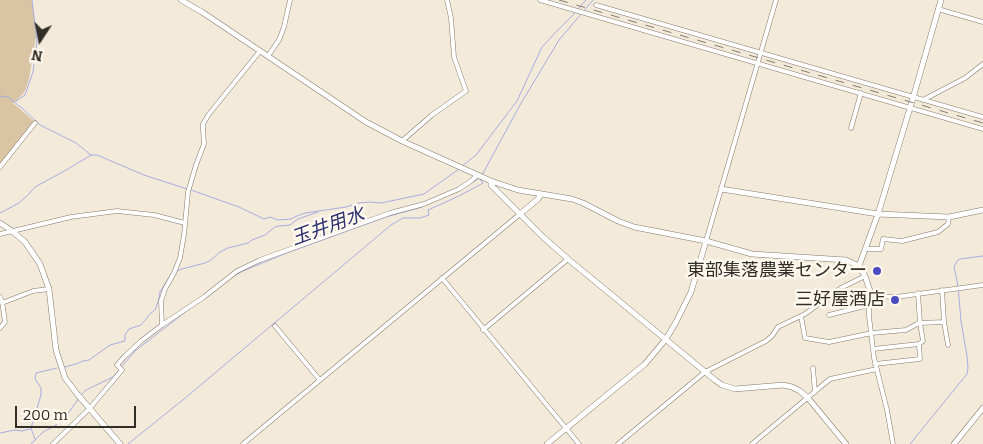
<!DOCTYPE html>
<html>
<head>
<meta charset="utf-8">
<style>
	body { margin:0 }
	#map { position:relative; width:983px; height:444px; overflow:hidden; background:#f4eada; font-family:Bitter,serif }
	canvas { display:block }
	.north { position:absolute; left:15px; top:15px; width:50px; height:50px; -webkit-text-stroke:4px #fef8ee; paint-order:stroke; rotate:191deg; font-size:14px; font-weight:700; line-height:20px; text-align:center; color:#312d27 }
	.north::after { content:''; display:block; margin:auto; width:18px; height:22px; background:#312d27; clip-path:polygon(50% 0,100% 100%,50% 72%,0 100%) }
	.scale { position:absolute; left:15px; top:406px; width:121px; height:22px; box-sizing:border-box; border:2px solid #312d27; border-top:0; padding-left:6px; font-size:15px; line-height:18px; white-space:nowrap; color:#312d27; -webkit-text-stroke:4px #fef8ee; paint-order:stroke }
</style>
</head>
<body>
<div id="map">
<canvas width="983" height="444"></canvas>
<div class="north">N</div>
<div class="scale">200 m</div>
</div>
<script>
const context = document.querySelector('canvas').getContext('2d');
context.lineJoin = 'round';
function fill(path, color) { context.fillStyle = color; context.fill(path, 'evenodd'); }
const toPath = rows => new Path2D(rows.map(r => 'M' + r).join(''));
function trace(path, color, width, dash) { context.strokeStyle = color; context.lineWidth = width; context.lineCap = dash ? 'butt' : 'round'; context.setLineDash(dash || []); context.stroke(path); }
function write(font, color, halo, rows, align = 'center') {
  context.font = font + ' Bitter,"Noto Sans JP",serif'; context.lineWidth = 5; context.setLineDash([]); context.textBaseline = 'middle'; context.strokeStyle = halo; context.fillStyle = color; for (const [text, x, y, turn = 0] of rows) {
    context.save(); context.translate(x, y); context.rotate((+turn || 0) * Math.PI / 180); context.textAlign = isNaN(turn) ? turn : align; if (halo) context.strokeText(text, 0, 0); context.fillText(text, 0, 0); context.restore();
  }
}
fill(toPath([
	[0,0,32,0,36,36,29,79,25,91,20,97,13,103,35,122,31,125,17,144,0,164]
]), '#d9c5a4');
trace(toPath([
	[578,9,586,0],
	[0,96,8,97,23,109,40,125,76,143,91,155,97,155,144,175,187,189],
	[15,102,25,95,33,72,37,41,32,0],
	[462,166,476,155,517,101,542,47,555,33,576,12],
	[482,175,520,105,559,40,593,0],
	[468,185,480,178],
	[191,190,239,207,264,219,270,217,278,220,291,219,297,216,305,213,346,207,358,203,370,202,381,203,424,194,459,169],
	[0,213,19,203,28,195,35,187,68,169,91,155],
	[177,271,182,269,205,263,211,260,220,252,228,248,248,243,252,240,265,235,275,227,279,226,290,225,298,219,318,212],
	[229,279,243,271,284,254,386,217,422,207],
	[65,367,76,364,83,361,89,360,110,345,125,341,125,335,129,329,141,325,150,314,155,310,159,299,160,292,171,274],
	[81,395,86,390,113,377,135,351,192,307],
	[0,433,15,430,22,431,30,429],
	[35,439,31,428,41,395,41,388,35,379,36,373,57,368],
	[31,444,43,432,53,427,64,419,79,398],
	[128,444,184,399,391,225,403,218,420,218,429,215,428,210,459,196,483,183,480,179],
	[910,444,967,374,968,368,967,356,961,321,958,286,954,267,957,261,960,259,983,256]
]), '#a5ade1', 1);
const street = toPath([
	[540,0,983,129],
	[596,5,983,117],
	[938,9,983,22],
	[268,56,279,40,284,27,290,0],
	[923,100,965,78,983,64],
	[851,128,861,93],
	[402,141,432,115,466,91,454,57,451,18,447,0],
	[0,167,35,123],
	[0,234,71,217,117,211,154,215,185,223],
	[706,241,776,0],
	[866,249,881,249,883,239,902,241,938,232,948,224,949,217],
	[442,278,579,444],
	[918,293,920,323,944,322,942,290],
	[0,297,2,301,5,322,0,328],
	[2,303,33,291,49,289],
	[829,315,869,305],
	[801,316,805,338,829,342,872,333,906,330,917,324,920,323,923,341,919,344,873,349],
	[944,322,948,345],
	[162,325,204,297,237,271,260,260,390,213,424,204,459,189,471,181,477,175],
	[275,326,319,379],
	[483,330,568,259],
	[875,364,920,359,919,344],
	[813,368,815,392],
	[53,444,90,408,122,370,117,365,124,357,141,341,162,325,161,301,165,289,174,273,180,258,184,235,188,192,196,165,204,144,203,129,203,124,209,114,260,51],
	[243,444,520,214],
	[618,444,705,372,766,341,772,336,778,327,805,314,841,288,865,276],
	[752,444,830,379,877,369],
	[893,444,887,410,874,358,869,316,869,307,871,294,875,296,896,297,983,285]
]);
const secondary = toPath([
	[181,0,202,12,366,122,402,141,491,181,518,190,572,199,583,203,618,221,634,227,706,241,752,254,846,260,859,266,865,276,871,294],
	[491,181,491,185,543,237,568,259,715,380,722,385,735,389,783,385,792,387,800,391,808,398,846,444],
	[721,189,878,214,949,217,983,210],
	[520,214,538,199,541,194],
	[0,223,12,231,25,242,40,264,49,289,56,350,65,378,78,395,120,444],
	[859,266,878,214,913,98,941,0],
	[547,444,645,364,666,339,676,322,691,292,706,241],
	[954,444,983,408]
]);
trace(street, '#82796a', 5);
trace(secondary, '#82796a', 6);
trace(street, '#fff', 4);
trace(secondary, '#fff', 5);
trace(toPath([
	[559,0,983,123]
]), '#827b71', 1, [9, 9]);
for (const [x, y, r, color] of [
	[877,271,5,"#4b4bc1"],
	[895,300,5,"#4b4bc1"]
]) { const dot = new Path2D(); dot.arc(x, y, r, 0, 2 * Math.PI); context.fillStyle = color; context.fill(dot); trace(dot, '#fef8ee', 2); }
write('18px', '#312d27', '#fef8ee', [
	["東部集落農業センター",867,271],
	["三好屋酒店",885,300]
], 'right');
write('italic 19px', '#2e316f', '#fef8ee', [
	["玉井用水",328,227,-20]
]);
</script>
</body>
</html>
